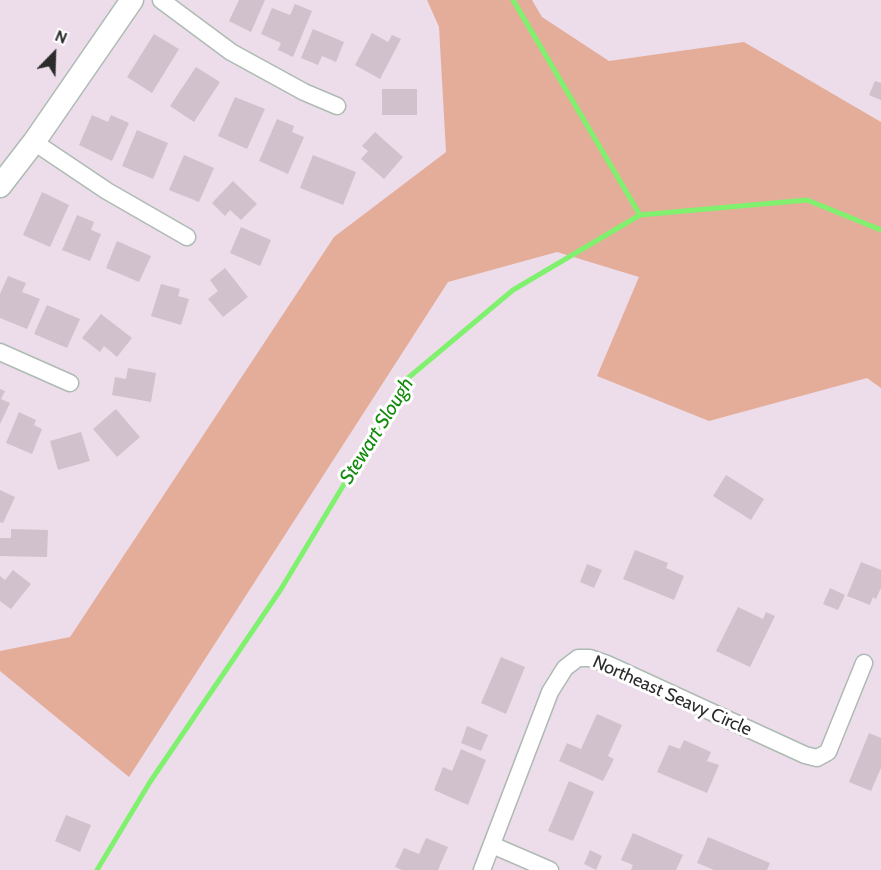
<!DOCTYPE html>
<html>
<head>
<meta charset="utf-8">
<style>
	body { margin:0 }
	#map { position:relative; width:881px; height:870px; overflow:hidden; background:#edddea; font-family:Cabin,sans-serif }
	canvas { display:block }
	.north { position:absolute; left:24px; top:24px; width:60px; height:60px; -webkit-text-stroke:4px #fff; paint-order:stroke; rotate:23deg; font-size:16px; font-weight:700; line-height:24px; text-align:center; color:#2b2b2b }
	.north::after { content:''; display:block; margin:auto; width:21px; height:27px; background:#2b2b2b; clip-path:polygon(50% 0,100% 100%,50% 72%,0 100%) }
</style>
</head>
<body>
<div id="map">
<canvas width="881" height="870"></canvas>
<div class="north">N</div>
</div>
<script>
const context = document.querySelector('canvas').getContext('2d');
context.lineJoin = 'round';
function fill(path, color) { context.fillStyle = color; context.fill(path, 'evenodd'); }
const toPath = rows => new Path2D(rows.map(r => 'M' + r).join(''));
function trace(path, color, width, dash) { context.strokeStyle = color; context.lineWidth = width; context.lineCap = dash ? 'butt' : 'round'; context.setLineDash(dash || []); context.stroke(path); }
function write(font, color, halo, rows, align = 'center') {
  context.font = font + ' Cabin,sans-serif'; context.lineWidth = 6; context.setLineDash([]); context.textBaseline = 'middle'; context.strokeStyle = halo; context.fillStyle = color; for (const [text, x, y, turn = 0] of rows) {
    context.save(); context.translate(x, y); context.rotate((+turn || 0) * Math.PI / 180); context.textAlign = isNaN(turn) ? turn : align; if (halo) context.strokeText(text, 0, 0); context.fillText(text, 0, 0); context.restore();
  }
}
fill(toPath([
	[427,0,532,0,542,17,609,61,744,42,881,122,881,388,867,378,709,421,597,376,639,277,557,252,448,282,129,777,0,671,0,651,70,637,334,237,446,152,439,27]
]), '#e4ad99');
trace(toPath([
	[513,0,640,215],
	[97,870,150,782,281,589,408,378,513,290,640,215,807,200,881,230]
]), '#7ff16e', 5);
fill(toPath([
	[239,0,265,0,251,32,229,21],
	[295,4,312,11,293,57,278,50,281,43,261,34,272,8,290,15],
	[313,29,344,42,336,62,322,56,318,65,301,58],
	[372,33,388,42,392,35,401,39,380,79,355,65],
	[154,34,179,49,152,93,127,77],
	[196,67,220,82,194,122,170,106],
	[875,81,881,83,881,100,869,95],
	[382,89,417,89,417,115,382,115],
	[235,97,265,109,247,149,218,136],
	[92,115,108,122,111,115,129,123,112,161,79,145],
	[277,119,294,126,292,132,304,137,288,174,259,161],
	[137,130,168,143,153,179,122,166],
	[375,132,403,157,384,179,361,159,368,151,362,146],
	[184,155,214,168,199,202,169,190],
	[313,155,356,172,343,205,300,188],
	[233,181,257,204,241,220,230,210,225,216,212,203],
	[42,192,69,205,50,247,23,235],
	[77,215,94,222,91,230,101,234,90,261,62,250],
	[241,227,271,240,260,266,230,253],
	[117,241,151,256,139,282,106,268],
	[225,268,248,297,223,317,208,299,218,291,210,280],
	[8,276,26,283,22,292,40,299,27,329,0,318,0,294],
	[161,284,180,289,178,296,189,299,181,325,151,316],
	[47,305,80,319,67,348,34,334],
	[101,314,132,338,117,357,104,346,100,352,82,338],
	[128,368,156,373,151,402,112,395,115,377,126,379],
	[0,389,5,391,1,399,10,403,0,424],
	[116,409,140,437,117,457,93,429],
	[19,412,36,420,34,425,42,429,32,454,6,443],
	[81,432,90,461,58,470,50,441],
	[726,475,764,499,751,520,713,496],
	[0,490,15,497,3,523,0,522],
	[11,529,48,530,47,557,0,556,0,538,11,538],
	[635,550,668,563,666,568,684,576,674,600,623,579],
	[861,562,881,570,881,588,876,599,873,597,870,605,847,596],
	[587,564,602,570,594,588,580,582],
	[13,570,31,584,11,609,0,601,0,576,5,580],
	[830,588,845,595,838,610,823,604],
	[738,607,763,619,766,612,775,616,750,667,716,651],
	[501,657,525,667,506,714,481,703],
	[597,714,622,725,608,756,614,759,603,781,559,761,567,743,581,749],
	[467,726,488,735,481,751,461,743],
	[869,733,881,738,881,768,871,791,849,782],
	[684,740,711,752,707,761,719,765,707,793,657,772,669,745,680,749],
	[461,749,486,760,468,805,434,790,443,767,452,771],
	[569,781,594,792,573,841,548,831],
	[66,815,91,825,80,852,55,841],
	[633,833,683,855,676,870,631,870,633,865,621,860],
	[708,837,770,863,767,870,714,870,697,863],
	[426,838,448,847,438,870,402,870,395,867,404,848,419,854],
	[590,850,602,856,596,870,584,864]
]), '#d0c1cc');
const street = toPath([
	[161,0,231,52,304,92,337,106],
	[34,142,107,191,187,237],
	[0,352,70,383],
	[492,845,550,870],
	[482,870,550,692,565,668,578,658,590,658,607,664,805,755,817,758,828,752,864,663]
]);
const secondary = toPath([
	[0,186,34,142,132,0]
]);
trace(street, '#adbbb4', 19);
trace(secondary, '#adbbb4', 25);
trace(street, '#fff', 16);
trace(secondary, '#fff', 22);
write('18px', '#2b2b2b', '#fff', [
	["Northeast Seavy Circle",672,696,24]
]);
write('italic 20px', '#128a0c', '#fff', [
	["Stewart Slough",377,431,-58]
]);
</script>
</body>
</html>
